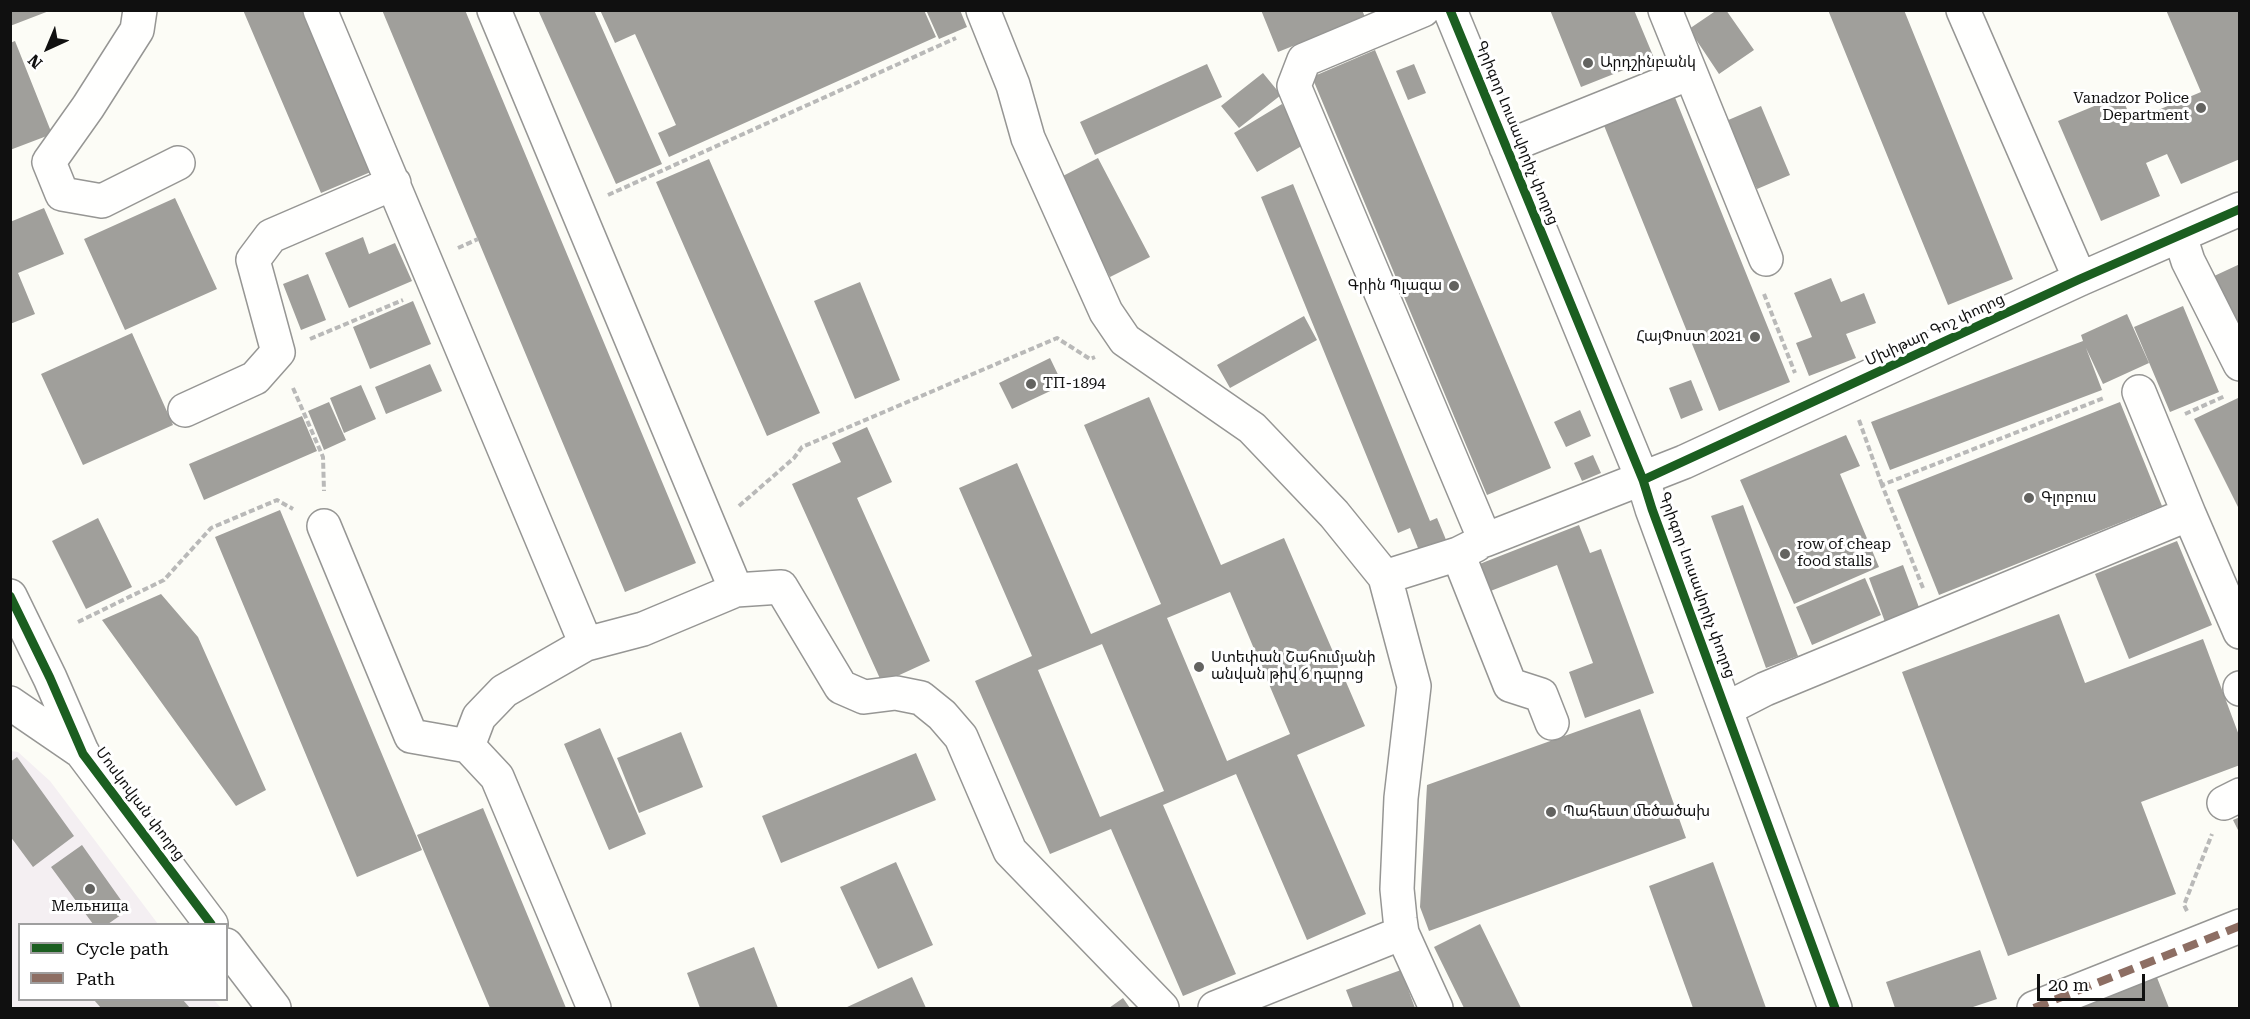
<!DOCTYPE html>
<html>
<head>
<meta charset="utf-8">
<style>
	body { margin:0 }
	#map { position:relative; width:2250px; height:1019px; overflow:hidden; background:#fcfcf6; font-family:"Roboto Serif",serif }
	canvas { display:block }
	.frame { position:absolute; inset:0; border:12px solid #101010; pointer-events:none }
	.legend { position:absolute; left:18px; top:923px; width:210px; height:78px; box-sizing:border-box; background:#fff; border:2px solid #9f9f9f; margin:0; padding:8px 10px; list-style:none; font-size:18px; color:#101010 }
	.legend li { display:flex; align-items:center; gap:12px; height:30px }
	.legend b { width:30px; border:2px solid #9f9f9f }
	.north { position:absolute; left:18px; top:18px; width:60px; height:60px; -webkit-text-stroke:4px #fff; paint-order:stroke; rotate:224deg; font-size:16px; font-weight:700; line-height:24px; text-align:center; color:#101010 }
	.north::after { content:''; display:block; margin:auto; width:21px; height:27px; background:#101010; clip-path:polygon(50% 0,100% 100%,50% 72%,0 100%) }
	.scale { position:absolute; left:2037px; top:974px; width:108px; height:27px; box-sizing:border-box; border:3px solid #101010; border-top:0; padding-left:8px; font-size:18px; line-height:21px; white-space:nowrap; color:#101010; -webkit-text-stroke:4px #fff; paint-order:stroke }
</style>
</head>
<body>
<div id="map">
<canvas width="2250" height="1019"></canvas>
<div class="frame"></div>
<ul class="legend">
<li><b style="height:8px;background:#1b5e20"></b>Cycle path</li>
<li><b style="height:8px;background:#8d6e63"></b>Path</li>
</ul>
<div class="north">N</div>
<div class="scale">20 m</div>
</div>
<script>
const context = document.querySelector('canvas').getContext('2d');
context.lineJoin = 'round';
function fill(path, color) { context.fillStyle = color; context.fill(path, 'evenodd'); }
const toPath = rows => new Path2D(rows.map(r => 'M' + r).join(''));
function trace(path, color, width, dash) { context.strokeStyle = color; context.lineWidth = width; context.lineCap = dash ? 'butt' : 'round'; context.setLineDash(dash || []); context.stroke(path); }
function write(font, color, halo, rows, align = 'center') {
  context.font = font + ' "Roboto Serif","Noto Sans Armenian",serif'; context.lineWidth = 6; context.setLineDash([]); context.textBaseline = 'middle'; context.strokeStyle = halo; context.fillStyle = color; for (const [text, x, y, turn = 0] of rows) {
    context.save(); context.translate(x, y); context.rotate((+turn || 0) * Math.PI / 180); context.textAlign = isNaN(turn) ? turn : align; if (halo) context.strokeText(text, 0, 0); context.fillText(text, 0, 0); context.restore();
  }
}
fill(toPath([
	[11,751,18,752,50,781,158,924,20,924,20,1000,214,1000,221,1008,11,1008]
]), '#f4eff2');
fill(toPath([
	[10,10,49,10,49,11,10,26],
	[243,10,304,10,373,171,321,193],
	[382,10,465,10,696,563,625,592],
	[538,10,594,10,662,164,616,184],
	[600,10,924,10,936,37,669,157,658,133,676,125,635,34,615,43],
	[926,10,960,10,967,27,939,39],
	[1261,10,1362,10,1365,17,1278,52],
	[1550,10,1634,10,1654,58,1581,87],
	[1717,10,1726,10,1754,50,1719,74,1689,29],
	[1828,10,1904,10,2013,279,1948,305],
	[2166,10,2240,10,2240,159,2181,184,2167,154,2146,163,2160,196,2101,221,2058,121,2121,95,2132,121,2201,92],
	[15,41,52,134,10,150,10,43],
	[1375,50,1551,468,1487,495,1312,77],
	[1207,64,1222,97,1095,155,1080,122],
	[1414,64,1426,93,1408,100,1396,71],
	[1263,73,1281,95,1239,128,1221,106],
	[1674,95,1790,382,1719,411,1603,123],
	[1282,104,1305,144,1257,172,1234,133],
	[1761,106,1790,175,1757,189,1726,121],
	[1098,158,1150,257,1110,277,1059,178],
	[709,159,820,413,767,436,656,182],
	[1293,184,1430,521,1437,518,1449,547,1422,558,1410,528,1398,533,1261,197],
	[175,198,217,289,125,330,84,239],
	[44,208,64,254,18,273,35,314,10,324,10,222],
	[363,237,369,254,395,243,412,281,349,308,325,253],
	[2240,264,2240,335,2212,277],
	[308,274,326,320,301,330,283,284],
	[1831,278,1841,302,1864,293,1876,323,1846,334,1856,358,1809,376,1796,343,1812,337,1794,293],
	[860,282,900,380,855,399,814,301],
	[413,301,431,344,370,369,353,327],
	[2183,306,2219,392,2170,412,2134,327],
	[2127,314,2149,363,2103,384,2086,348,2102,390,1890,470,1871,422,2083,341,2081,335],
	[1304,316,1317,340,1230,388,1217,365],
	[132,333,173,425,83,465,41,374],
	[1050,358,1063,385,1012,409,999,383],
	[430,364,442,391,386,414,375,387],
	[1691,380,1703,410,1681,419,1669,388],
	[361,385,376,419,344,433,330,398],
	[1149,397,1221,565,1284,538,1365,726,1297,755,1366,914,1307,940,1236,774,1163,805,1236,974,1183,996,1111,829,1050,854,975,681,1032,656,959,488,1017,463,1091,634,1161,604,1084,425],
	[1230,592,1290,734,1227,761,1167,618],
	[1102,644,1164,791,1100,817,1038,670],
	[2238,398,2240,401,2240,511,2194,419],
	[329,402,346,440,324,450,308,411],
	[2120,402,2162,506,1939,595,1897,490],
	[1580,410,1591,436,1566,447,1554,422],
	[302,416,317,451,204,500,189,464],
	[867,427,892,482,857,498,930,661,882,683,792,484,841,462,832,443],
	[1846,435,1860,466,1840,474,1879,567,1794,604,1740,480],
	[1593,455,1601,473,1582,481,1574,463],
	[1743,505,1798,656,1766,668,1711,516],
	[280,510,422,850,357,877,215,537],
	[98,518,132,587,86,609,52,541],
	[1579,525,1590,553,1601,549,1654,693,1585,718,1569,672,1593,663,1557,565,1488,592,1477,565],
	[2177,541,2212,625,2129,659,2095,574],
	[1903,565,1920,610,1885,622,1869,578],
	[1865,578,1881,615,1812,645,1796,607],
	[161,594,198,637,266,790,236,806,102,620],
	[2059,614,2085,683,2203,639,2240,738,2240,765,2141,802,2176,894,2008,956,1902,672],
	[1640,709,1686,838,1429,931,1420,907,1427,785],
	[600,728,646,834,609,850,564,744],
	[681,732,703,787,639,813,617,758],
	[916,753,936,800,781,863,762,816],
	[17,757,74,836,33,867,10,836,10,762],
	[483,808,566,1008,490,1008,417,835],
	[2240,817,2240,834,2233,820],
	[82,845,128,910,108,924,93,924,51,867],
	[896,862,933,945,878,969,840,887],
	[1713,862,1766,1008,1693,1008,1649,886],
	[1480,924,1521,1008,1464,1008,1434,947],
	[754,947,778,1008,700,1008,687,973],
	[1980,950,1997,999,1970,1008,1895,1008,1886,982],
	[1401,970,1415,1008,1353,1008,1346,990],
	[2156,975,2169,1008,2072,1008],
	[912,977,926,1008,845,1008],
	[1123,998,1130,1008,1109,1008],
	[94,1000,183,1000,190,1008,101,1008]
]), '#a09f9b');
const minor = toPath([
	[140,10,137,30,88,107,49,162,62,194,102,201,178,163],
	[320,10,586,644],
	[494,10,736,590],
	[983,10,1013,85,1028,138,1106,312,1125,340,1252,428,1334,514,1385,577,1414,686,1401,798,1397,889,1400,919,1402,933,1436,1008],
	[1423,10,1304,60,1294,86,1485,540,1684,462,2080,279,2240,209],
	[1450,10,1643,480,1652,509,1835,1008],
	[1665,10,1766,259],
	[1963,10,2080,279],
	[1506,147,1690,73],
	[2180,236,2188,261,2240,364],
	[2139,392,2189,514],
	[185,410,255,378,278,352,253,260,271,236,394,183],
	[324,526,411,736,468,746],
	[1458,554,1510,685,1541,695,1552,723],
	[1385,577,1458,554,1476,545],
	[10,596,50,678,83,754,211,924],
	[2240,688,2240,689],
	[10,703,83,753],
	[1726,709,1765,689,2189,514,2240,632],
	[2224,803,2240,795],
	[226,945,274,1008],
	[594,1008,497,777,468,746,479,717,504,691,586,644,643,629,736,590,781,587,841,687,864,697,896,693,921,698,942,715,961,737,1010,851,1162,1008],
	[1215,1008,1402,933],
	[2034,1008,2240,926]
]);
trace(minor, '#969694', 36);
trace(toPath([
	[608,195,956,38],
	[458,248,478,239],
	[1764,294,1795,373],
	[310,339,403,300],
	[293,388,323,457,324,491],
	[2185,414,2225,396],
	[1859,420,1882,485],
	[739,506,794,458,802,447,1057,338,1090,359,1095,357],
	[1923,588,1882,485,2104,398],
	[78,622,164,580,211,528,277,500,293,509],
	[2187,911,2184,905,2212,834]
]), '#b9b9b8', 4, [6, 3]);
trace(minor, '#fffffe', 33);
trace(toPath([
	[2034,1008,2240,926]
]), '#8d6e63', 8, [15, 8]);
trace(toPath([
	[1450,10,1643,480,1652,509,1835,1008],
	[1643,480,2080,279,2240,209],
	[10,596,50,678,83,754,211,924]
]), '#1b5e20', 9);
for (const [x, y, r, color] of [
	[1588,63,6,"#636360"],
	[2201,108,6,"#636360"],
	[1454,286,6,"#636360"],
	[1755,337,6,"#636360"],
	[1031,384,6,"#636360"],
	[2029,498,6,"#636360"],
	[1785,554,6,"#636360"],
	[1199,667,6,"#636360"],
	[1551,812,6,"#636360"],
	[90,889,6,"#636360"]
]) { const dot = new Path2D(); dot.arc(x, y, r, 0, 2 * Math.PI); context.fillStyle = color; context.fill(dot); trace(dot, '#fff', 2); }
write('15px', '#101010', '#fff', [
	["Արդշինբանկ",1600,63],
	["Vanadzor Police",2189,99,"right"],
	["Department",2189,116,"right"],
	["Գրին Պլազա",1442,286,"right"],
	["ՀայՓոստ 2021",1743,337,"right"],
	["ТП-1894",1043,384],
	["Գլոբուս",2041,498],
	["row of cheap",1797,545],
	["food stalls",1797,562],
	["Ստեփան Շահումյանի",1211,658],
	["անվան թիվ 6 դպրոց",1211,675],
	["Պահեստ մեծածախ",1563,812],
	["Мельница",90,907,"center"]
], 'left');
write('15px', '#101010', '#fff', [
	["Գրիգոր Լուսավորիչ փողոց",1517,133,68],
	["Մխիթար Գոշ փողոց",1935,330,-25],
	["Գրիգոր Լուսավորիչ փողոց",1697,585,70],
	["Մոսկովյան փողոց",140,804,53]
]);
</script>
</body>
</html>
